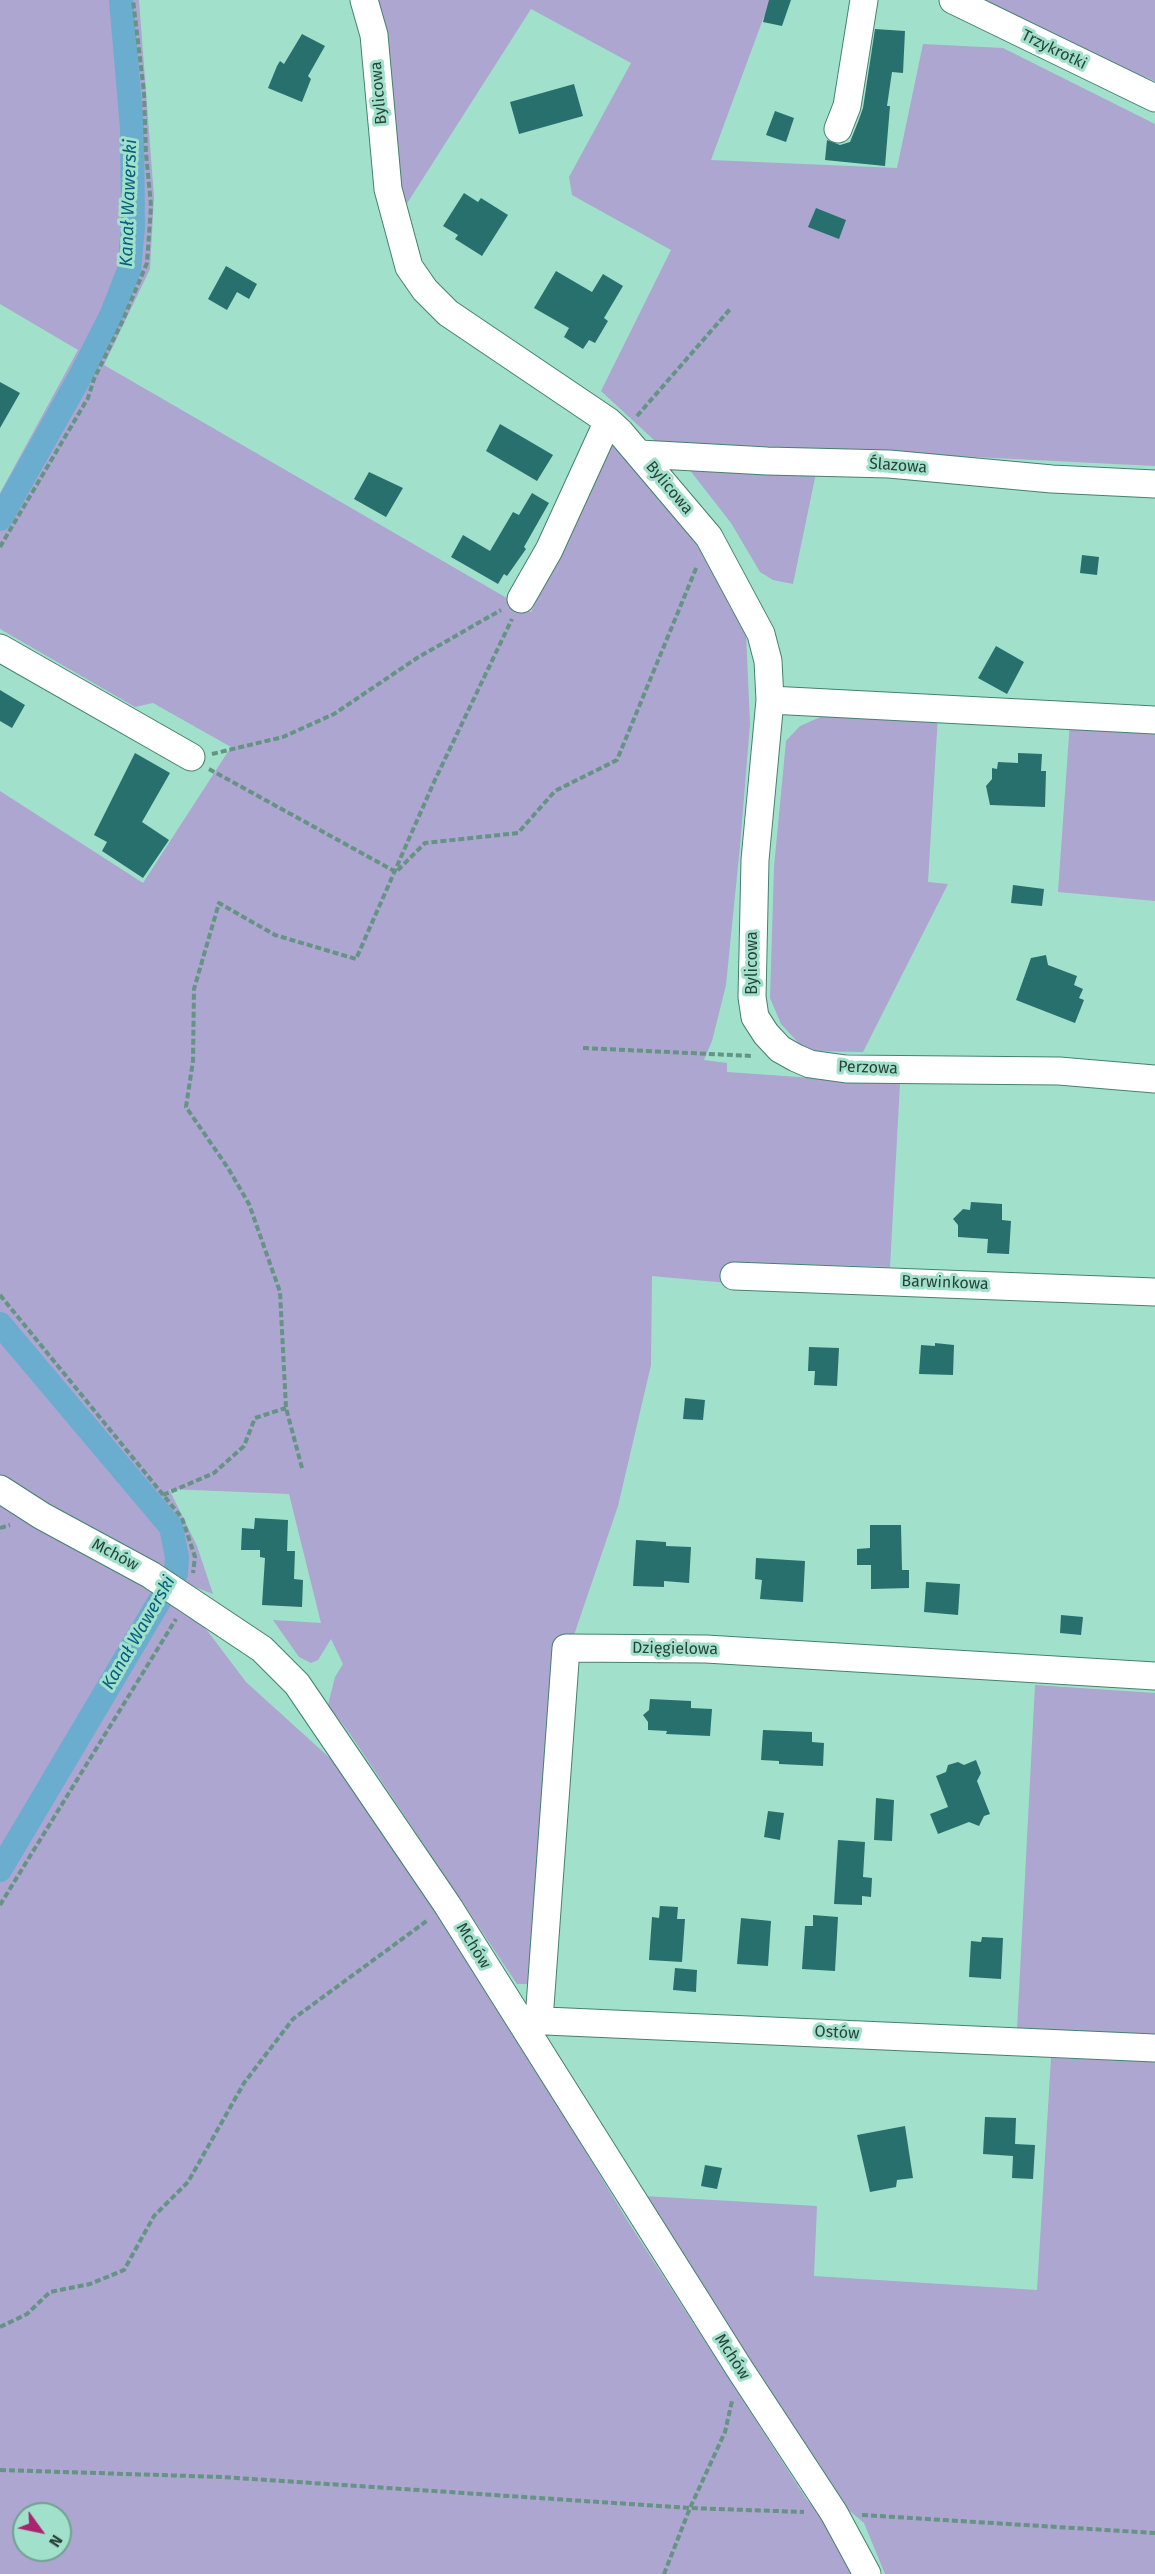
<!DOCTYPE html>
<html>
<head>
<meta charset="utf-8">
<style>
	body { margin:0 }
	#map { position:relative; width:1155px; height:2574px; overflow:hidden; background:#a1e1cb; font-family:"Fira Sans",sans-serif }
	canvas { display:block }
	.north { position:absolute; left:12px; top:2502px; width:60px; height:60px; box-sizing:border-box; background:#a1e1cb; border:2px solid #71a191; border-radius:50%; rotate:123deg; font-size:16px; font-weight:700; line-height:24px; text-align:center; color:#28423a }
	.north::after { content:''; display:block; margin:auto; width:21px; height:27px; background:#a9256f; clip-path:polygon(50% 0,100% 100%,50% 72%,0 100%) }
</style>
</head>
<body>
<div id="map">
<canvas width="1155" height="2574"></canvas>
<div class="north">N</div>
</div>
<script>
const context = document.querySelector('canvas').getContext('2d');
context.lineJoin = 'round';
function fill(path, color) { context.fillStyle = color; context.fill(path, 'evenodd'); }
const toPath = rows => new Path2D(rows.map(r => 'M' + r).join(''));
function trace(path, color, width, dash) { context.strokeStyle = color; context.lineWidth = width; context.lineCap = dash ? 'butt' : 'round'; context.setLineDash(dash || []); context.stroke(path); }
function write(font, color, halo, rows, align = 'center') {
  context.font = font + ' "Fira Sans",sans-serif'; context.lineWidth = 6; context.setLineDash([]); context.textBaseline = 'middle'; context.strokeStyle = halo; context.fillStyle = color; for (const [text, x, y, turn = 0] of rows) {
    context.save(); context.translate(x, y); context.rotate((+turn || 0) * Math.PI / 180); context.textAlign = isNaN(turn) ? turn : align; if (halo) context.strokeText(text, 0, 0); context.fillText(text, 0, 0); context.restore();
  }
}
fill(toPath([
	[0,0,139,0,154,197,150,269,104,365,531,612,613,441,649,478,720,578,746,633,750,724,740,846,726,985,712,1041,704,1060,727,1063,727,1072,900,1084,890,1267,731,1262,728,1283,652,1276,651,1365,618,1506,574,1635,559,1636,540,1840,532,1984,517,1984,350,1734,328,1705,335,1677,343,1664,331,1639,318,1660,311,1663,299,1657,273,1620,321,1623,289,1494,169,1489,197,1546,213,1594,179,1581,0,1480,0,791,143,883,231,747,153,703,135,707,0,629,0,493,78,350,0,304],
	[373,0,774,0,763,19,711,160,897,168,923,44,1003,48,1155,124,1155,466,655,441,601,391,671,250,572,195,569,177,631,63,531,9,406,205,399,192],
	[979,0,1155,0,1155,81,1077,50],
	[682,460,816,473,793,584,773,580,760,572,731,523],
	[825,715,938,715,928,882,948,884,863,1052,806,1051,781,1024,770,998,774,867,786,741,800,726],
	[1070,721,1155,728,1155,901,1058,892],
	[0,1502,148,1584,200,1621,246,1682,331,1759,358,1788,505,2018,627,2220,807,2500,832,2525,852,2574,0,2574],
	[24,2514,60,2514,60,2550,24,2550],
	[1035,1685,1155,1693,1155,2037,1017,2029],
	[1051,2058,1155,2062,1155,2574,885,2574,864,2523,839,2502,644,2196,817,2206,814,2276,1037,2290]
]), '#aca6d0');
trace(toPath([
	[0,519,81,375,111,316,129,270,133,227,132,128,121,0],
	[0,1324,171,1527,177,1557,176,1573,0,1870]
]), '#6aadce', 24);
fill(toPath([
	[769,0,791,0,782,26,763,22],
	[875,29,905,31,903,73,892,72,887,106,890,106,885,166,825,160,827,140,840,145,850,142,858,122,863,108],
	[302,34,325,46,308,76,311,79,302,102,268,88,277,66,280,61,284,64],
	[574,84,583,116,519,134,510,102],
	[775,111,794,118,786,142,766,135],
	[464,193,478,202,481,198,508,215,482,256,455,239,458,235,443,226],
	[816,208,846,220,839,239,808,227],
	[226,266,257,284,249,299,237,292,227,310,208,299],
	[556,271,592,292,603,274,623,286,604,318,608,321,595,343,589,340,583,349,564,337,569,328,534,308],
	[0,382,20,393,0,428],
	[500,424,553,455,537,481,486,451],
	[369,472,403,488,386,517,354,499],
	[532,493,549,503,524,547,526,549,507,576,504,574,498,584,451,557,463,535,490,551,513,512,519,515],
	[1082,555,1099,557,1097,575,1080,573],
	[996,646,1024,662,1007,694,978,678],
	[0,690,25,705,12,728,0,721],
	[135,753,170,773,142,822,169,840,143,878,102,851,107,842,94,835],
	[1018,753,1042,754,1041,771,1046,771,1045,807,990,805,986,786,992,779,992,768,997,769,998,762,1018,763],
	[1013,885,1044,889,1042,906,1011,903],
	[1046,955,1048,965,1077,976,1074,985,1083,989,1079,998,1084,1000,1075,1023,1016,1000,1031,958],
	[971,1202,1002,1204,1002,1220,1011,1221,1009,1254,987,1253,988,1239,958,1237,958,1225,953,1219,963,1209,970,1210],
	[935,1343,954,1345,953,1375,919,1374,921,1345,935,1346],
	[809,1347,839,1348,837,1386,814,1385,815,1371,808,1371],
	[685,1398,705,1400,703,1420,683,1419],
	[255,1518,288,1520,287,1551,295,1551,294,1579,303,1580,302,1607,262,1605,265,1558,260,1557,260,1550,241,1550,242,1528,254,1529],
	[870,1525,901,1525,902,1570,909,1570,909,1588,871,1589,871,1565,857,1565,857,1549,870,1548],
	[636,1540,666,1542,666,1546,691,1547,689,1583,664,1581,664,1587,633,1586],
	[756,1558,805,1561,803,1602,760,1599,762,1580,755,1579],
	[926,1582,960,1584,958,1615,924,1612],
	[1061,1615,1083,1617,1081,1635,1060,1633],
	[650,1699,691,1701,691,1708,712,1709,710,1736,666,1734,667,1731,648,1730,648,1722,643,1715,649,1710],
	[763,1730,812,1732,812,1742,824,1743,823,1766,779,1764,779,1761,761,1760],
	[976,1760,981,1773,977,1781,990,1814,984,1816,979,1826,969,1822,938,1834,930,1814,948,1807,936,1776,946,1772,948,1765,958,1762,964,1765],
	[876,1798,894,1800,892,1841,874,1840],
	[768,1811,784,1813,780,1840,764,1837],
	[838,1840,865,1842,863,1877,872,1878,871,1897,862,1896,862,1905,834,1904],
	[660,1906,678,1907,677,1919,685,1919,682,1962,649,1960,652,1917,659,1918],
	[813,1915,838,1917,835,1971,802,1969,805,1926,813,1926],
	[741,1918,771,1921,768,1966,737,1964],
	[982,1937,1003,1938,1001,1979,969,1977,971,1941,981,1942],
	[675,1968,697,1970,696,1992,673,1990],
	[985,2117,1016,2118,1015,2144,1035,2145,1033,2179,1012,2178,1013,2156,983,2154],
	[905,2126,913,2178,897,2180,896,2187,870,2192,857,2135],
	[705,2165,722,2168,717,2189,701,2186]
]), '#28706d');
const minor = toPath([
	[364,0,374,35,388,189,409,267,425,290,448,313,608,421,620,432,709,537,761,634,768,661,770,700,755,860,752,997,755,1017,766,1034,780,1049,796,1058,810,1064,846,1069,1059,1071,1155,1079],
	[953,0,1155,98],
	[838,129,847,106,864,0],
	[640,454,767,461,889,464,1052,479,1155,484],
	[521,599,549,550,608,421],
	[0,648,191,757],
	[770,700,1155,720],
	[734,1276,1155,1292],
	[0,1489,42,1516,151,1575,262,1649,297,1684,448,1906,739,2368,834,2513,867,2574],
	[523,2020,1155,2048],
	[539,2020,566,1648,706,1649,1155,1676]
]);
trace(minor, '#44816e', 29);
trace(toPath([
	[637,416,731,308],
	[0,547,88,398,94,379,123,320,147,263,151,206,146,153,144,92,133,0],
	[212,754,283,737,334,714,417,658,501,610],
	[209,769,396,872,425,843,518,833,555,791,617,760,697,566],
	[583,1048,753,1056],
	[0,1295,182,1518,195,1557,193,1573],
	[302,1468,286,1408,280,1292,249,1204,228,1168,186,1107,193,1061,194,989,219,903,275,935,356,959,434,782,512,619],
	[163,1495,214,1473,244,1446,255,1418,286,1408],
	[0,1528,10,1525],
	[0,1905,176,1619],
	[0,2327,27,2314,50,2292,90,2284,124,2270,154,2216,188,2182,244,2083,293,2019,428,1920],
	[0,2470,222,2477,690,2508,804,2512],
	[862,2515,1155,2533],
	[664,2574,690,2508,725,2432,732,2401]
]), '#659384', 4, [6, 3]);
trace(minor, '#fff', 27);
write('16px', '#28423a', '#a1e1cb', [
	["Trzykrotki",1054,50,26],
	["Bylicowa",379,93,-95],
	["Ślazowa",898,466,4],
	["Bylicowa",669,488,50],
	["Bylicowa",753,963,-90],
	["Perzowa",868,1068,2],
	["Barwinkowa",945,1283,2],
	["Mchów",115,1555,28],
	["Dzięgielowa",675,1649,1],
	["Mchów",473,1946,58],
	["Ostów",837,2033,3],
	["Mchów",732,2357,57]
]);
write('italic 18px', '#055f80', '#a1e1cb', [
	["Kanał Wawerski",129,203,-88],
	["Kanał Wawerski",139,1633,-60]
]);
</script>
</body>
</html>
